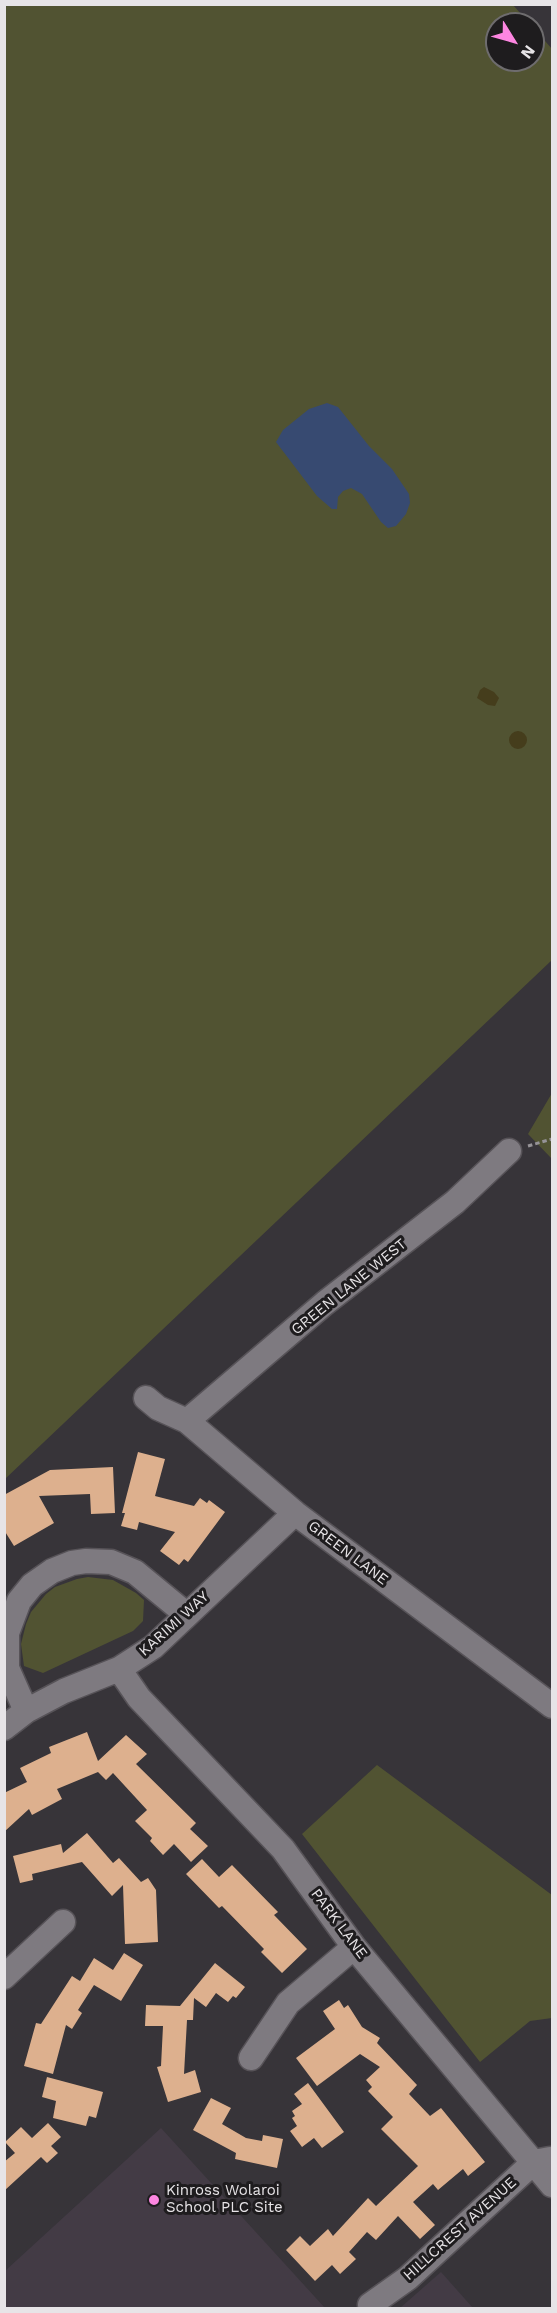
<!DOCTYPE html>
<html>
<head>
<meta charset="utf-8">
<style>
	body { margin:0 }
	#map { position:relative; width:557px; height:2313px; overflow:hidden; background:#373439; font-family:"Work Sans",sans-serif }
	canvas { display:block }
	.frame { position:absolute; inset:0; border:6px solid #e7e4e7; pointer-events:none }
	.north { position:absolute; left:485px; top:12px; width:60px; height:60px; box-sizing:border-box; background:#1e1c1e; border:2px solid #6e6c6e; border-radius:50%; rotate:127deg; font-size:16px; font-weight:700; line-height:24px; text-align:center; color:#e7e4e7 }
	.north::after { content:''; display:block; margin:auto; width:21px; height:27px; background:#fd86e1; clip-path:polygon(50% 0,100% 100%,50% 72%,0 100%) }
</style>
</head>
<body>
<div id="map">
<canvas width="557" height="2313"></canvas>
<div class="frame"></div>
<div class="north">N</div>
</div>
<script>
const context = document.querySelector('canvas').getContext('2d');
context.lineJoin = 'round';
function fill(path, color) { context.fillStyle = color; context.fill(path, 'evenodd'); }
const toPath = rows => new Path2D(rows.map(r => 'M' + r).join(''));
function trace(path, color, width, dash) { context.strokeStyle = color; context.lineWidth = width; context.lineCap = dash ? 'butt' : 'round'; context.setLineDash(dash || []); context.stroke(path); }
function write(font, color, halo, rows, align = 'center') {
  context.font = font + ' "Work Sans",sans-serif'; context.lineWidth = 6; context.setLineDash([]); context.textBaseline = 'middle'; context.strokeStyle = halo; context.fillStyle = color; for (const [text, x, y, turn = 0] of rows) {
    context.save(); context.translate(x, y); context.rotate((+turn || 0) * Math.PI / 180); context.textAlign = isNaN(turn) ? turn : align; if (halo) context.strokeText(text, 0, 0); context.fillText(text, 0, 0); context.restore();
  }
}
fill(toPath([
	[161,2128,325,2308,5,2308,5,2271],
	[441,2272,473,2308,400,2308]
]), '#433b45');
fill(toPath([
	[5,5,513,5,530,24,497,24,497,60,533,60,533,27,552,49,552,960,5,1479],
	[552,1093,552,1159,528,1134],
	[88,1577,113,1580,136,1593,144,1600,143,1621,133,1631,43,1673,24,1666,21,1644,26,1624,31,1612,46,1594,55,1587,77,1579],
	[377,1765,552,1895,552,2018,530,2021,480,2062,302,1834]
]), '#515332');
fill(toPath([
	[484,687,494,692,499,698,495,706,488,705,477,698,480,690],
	'509 740a9 9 0 1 1 18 0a9 9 0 1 1-18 0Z'
]), '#453d1c');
fill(toPath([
	[327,403,338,407,369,446,392,469,409,494,410,503,406,514,396,526,388,528,381,522,362,494,351,488,343,491,338,497,337,509,332,509,317,496,276,442,283,430,309,409]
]), '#374a71');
fill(toPath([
	[138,1452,165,1459,155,1496,194,1506,200,1498,207,1503,209,1500,225,1512,188,1562,184,1559,179,1565,160,1551,175,1532,139,1522,137,1530,121,1526,125,1513,122,1513],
	[113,1467,115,1513,91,1514,90,1494,39,1496,54,1523,14,1546,4,1530,4,1495,50,1470],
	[87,1732,98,1761,126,1735,147,1754,136,1764,196,1823,190,1829,208,1846,191,1862,174,1844,163,1855,150,1841,152,1838,135,1821,147,1810,113,1773,106,1780,98,1772,57,1789,62,1799,32,1815,29,1809,4,1832,4,1793,27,1782,20,1768,51,1753,49,1747],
	[87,1833,113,1863,119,1858,141,1882,148,1878,156,1890,158,1942,125,1944,123,1885,112,1896,82,1862,32,1874,33,1880,20,1883,13,1856,61,1844,63,1853],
	[202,1859,219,1877,232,1865,278,1912,274,1915,307,1949,282,1973,261,1952,264,1949,222,1906,219,1908,186,1874],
	[124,1953,143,1965,121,2001,94,1985,78,2010,82,2013,72,2029,66,2025,53,2074,24,2066,36,2023,41,2024,72,1976,80,1981,94,1958,113,1970],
	[215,1963,245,1987,236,1998,233,1996,228,2002,216,1993,206,2007,194,1998,193,2020,187,2020,184,2074,195,2070,201,2092,168,2102,157,2067,161,2066,163,2026,145,2026,146,2005,180,2006],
	[339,2000,344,2008,348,2005,362,2027,380,2038,377,2043,417,2085,409,2094,430,2116,441,2108,485,2162,468,2176,463,2169,438,2190,433,2184,413,2202,435,2225,420,2239,398,2216,376,2240,367,2232,349,2252,356,2259,340,2274,332,2265,315,2281,286,2250,300,2236,310,2246,328,2229,333,2236,368,2198,376,2206,418,2166,381,2129,393,2117,368,2091,372,2087,366,2080,380,2067,360,2054,317,2086,296,2058,335,2029,323,2011],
	[47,2077,103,2092,96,2118,89,2116,86,2126,53,2118,56,2101,42,2097],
	[308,2083,344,2132,322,2148,314,2138,302,2147,290,2131,297,2126,292,2118,295,2116,292,2111,302,2104,294,2094],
	[211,2098,231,2108,222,2124,246,2138,262,2141,263,2135,283,2139,277,2168,235,2159,236,2153,193,2130],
	[48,2123,61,2137,51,2146,58,2153,47,2163,41,2157,4,2191,4,2162,15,2153,5,2142,21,2127,32,2138]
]), '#ddb08e');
const minor = toPath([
	[146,1398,158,1408,187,1421,295,1513,552,1706],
	[187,1421,325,1303,455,1202,509,1151],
	[119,1669,139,1698,283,1849,354,1947,552,2185],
	[26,1711,7,1668,7,1633,19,1601,32,1585,52,1571,72,1563,86,1561,111,1562,135,1572,186,1614],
	[4,1728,26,1711,64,1691,119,1669,153,1647,295,1513],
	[4,1977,63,1922],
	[251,2058,288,2003,354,1947],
	[370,2305,408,2278,534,2162,550,2159]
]);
trace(minor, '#575358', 27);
trace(toPath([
	[528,1146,552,1139]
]), '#969397', 3, [4.5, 3]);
trace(minor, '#7e7a80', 24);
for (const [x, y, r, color] of [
	[154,2200,6,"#fd86e1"]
]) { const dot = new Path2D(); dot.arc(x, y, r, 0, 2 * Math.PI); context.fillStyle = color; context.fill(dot); trace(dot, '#1e1c1e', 2); }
write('15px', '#e7e4e7', '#1e1c1e', [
	["GREEN LANE WEST",349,1287,-39],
	["GREEN LANE",348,1553,37],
	["KARIMI WAY",174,1624,-42],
	["PARK LANE",339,1924,53],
	["HILLCREST AVENUE",460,2229,-42]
]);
write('15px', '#e7e4e7', '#1e1c1e', [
	["Kinross Wolaroi",166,2191],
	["School PLC Site",166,2208]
], 'left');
</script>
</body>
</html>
